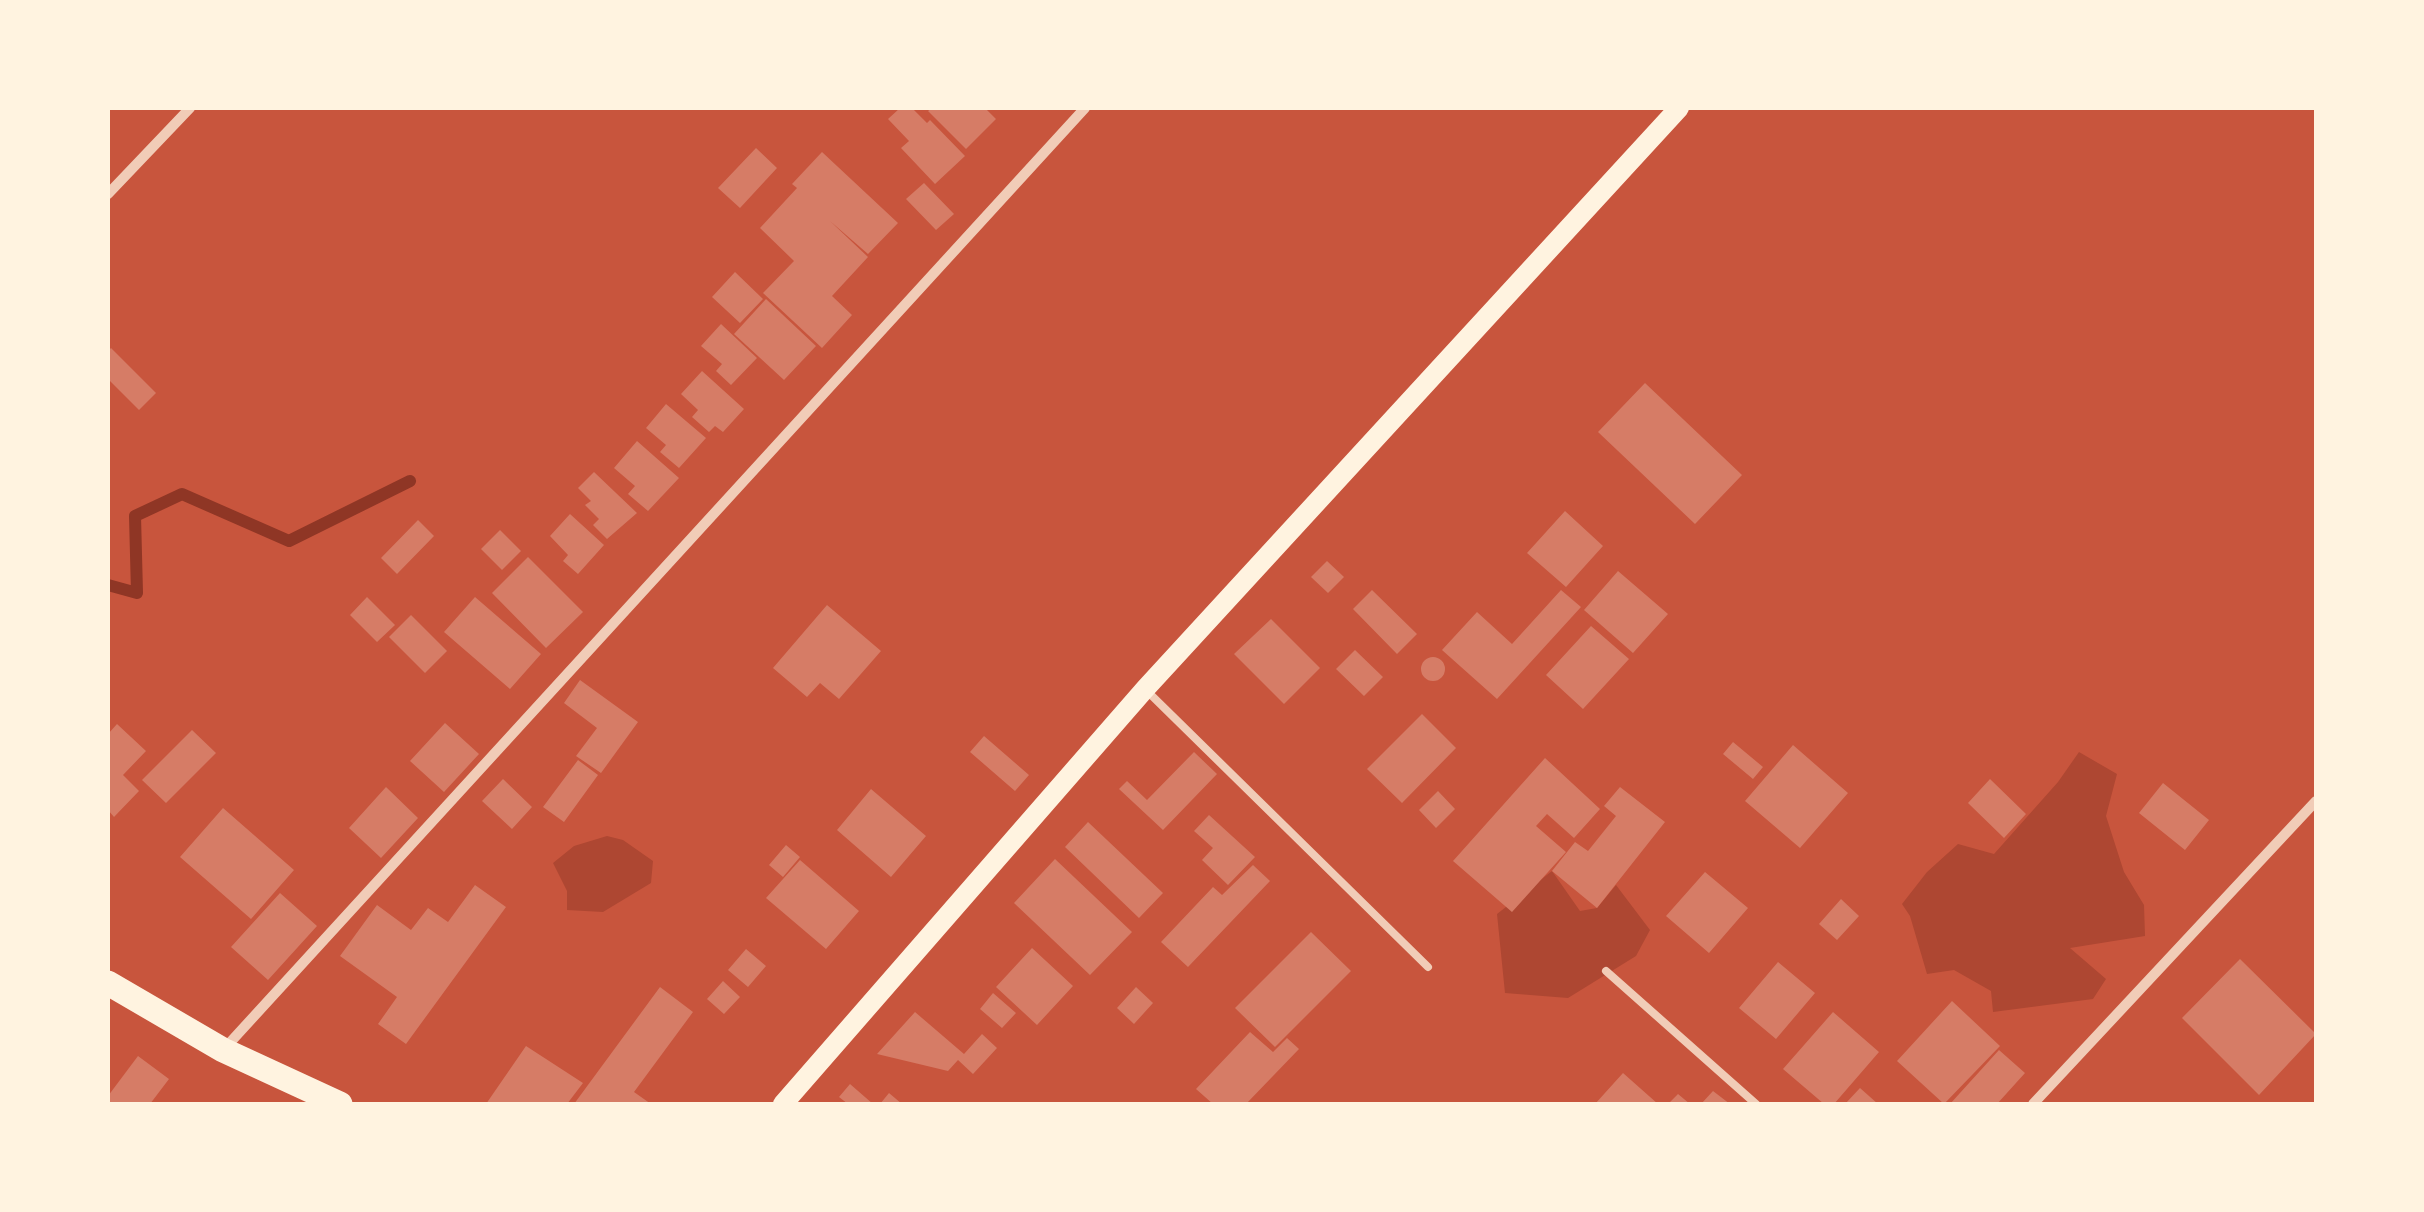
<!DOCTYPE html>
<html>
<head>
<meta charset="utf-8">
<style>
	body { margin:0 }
	#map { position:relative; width:2424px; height:1212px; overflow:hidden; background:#c8553d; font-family:Jost,sans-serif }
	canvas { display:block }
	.frame { position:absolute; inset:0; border:110px solid #fff3e0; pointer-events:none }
</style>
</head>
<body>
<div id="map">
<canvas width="2424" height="1212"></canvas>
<div class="frame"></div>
</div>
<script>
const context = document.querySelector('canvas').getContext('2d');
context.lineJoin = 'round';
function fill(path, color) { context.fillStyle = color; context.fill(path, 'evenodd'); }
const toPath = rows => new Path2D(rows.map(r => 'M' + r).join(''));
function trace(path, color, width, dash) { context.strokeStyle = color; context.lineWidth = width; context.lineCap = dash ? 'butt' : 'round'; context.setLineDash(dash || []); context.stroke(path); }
fill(toPath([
	[2079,752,2117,774,2106,816,2124,872,2144,905,2145,936,2070,948,2106,979,2093,999,1993,1012,1991,991,1954,970,1927,974,1910,916,1902,904,1927,872,1958,844,1994,854,2058,782],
	[607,836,623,840,653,861,651,883,603,912,567,910,567,891,553,863,574,846],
	[1552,871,1580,911,1597,908,1616,885,1650,930,1636,956,1568,998,1505,993,1497,914]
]), '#ae4732');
trace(toPath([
	[108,585,137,593,135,516,182,494,289,541,410,481]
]), '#8f3625', 12);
fill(toPath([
	[900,108,912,108,927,123,930,120,965,156,935,184,901,148,909,141,888,119],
	[932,108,985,108,996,119,966,149,928,111],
	[756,148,777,168,740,208,718,188],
	[822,152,898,223,868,254,830,221,868,257,832,296,852,315,822,348,763,293,794,261,760,228,797,188,792,184],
	[924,183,954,214,936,230,906,199],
	[735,272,763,299,740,323,712,297],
	[766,299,816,346,784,380,734,334],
	[721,324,757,358,731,385,716,371,722,364,701,346],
	[111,348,156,393,139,410,108,379,108,351],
	[702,371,744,409,723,432,715,426,709,432,692,417,698,410,681,394],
	[1645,383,1742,475,1695,524,1598,432],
	[666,404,706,438,679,468,660,452,666,445,646,428],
	[637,441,679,478,648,511,628,494,635,486,614,468],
	[594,472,637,513,607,539,593,525,599,519,585,505,591,501,578,488],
	[1565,511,1603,546,1566,587,1527,553],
	[570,514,604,545,578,574,563,561,568,555,550,536],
	[418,520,434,536,397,574,381,558],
	[500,530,521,551,502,570,481,549],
	[528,557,583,612,546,648,492,593],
	[1327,561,1344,577,1328,593,1311,577],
	[1618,571,1668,614,1633,653,1584,610],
	[1372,590,1417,634,1397,654,1353,609],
	[1561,590,1581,607,1497,699,1442,650,1477,612,1512,644],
	[367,597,395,625,377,642,350,615],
	[475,597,541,654,510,689,444,632],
	[827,605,881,651,839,699,820,683,807,697,773,668],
	[411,615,447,651,425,673,389,637],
	[1271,619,1320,668,1284,704,1234,654],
	[1591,626,1629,659,1583,709,1546,675],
	[1355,650,1383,677,1364,696,1336,669],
	'1421 669a12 12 0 1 1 24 0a12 12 0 1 1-24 0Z',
	[580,680,638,722,601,773,576,756,597,728,564,703],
	[1422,714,1456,748,1402,803,1367,769],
	[445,723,479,754,444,792,410,761],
	[117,724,146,751,123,775,139,791,114,817,108,810,108,734],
	[192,730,216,753,166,803,142,780],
	[984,736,1029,775,1015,791,970,752],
	[1733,742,1763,767,1753,779,1723,754],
	[1793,745,1848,793,1800,848,1745,801],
	[1194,752,1217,774,1163,830,1119,789,1127,781,1147,800],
	[1545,758,1600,809,1574,838,1547,814,1536,826,1566,852,1512,912,1453,861],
	[578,760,598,775,564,822,543,807],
	[503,779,532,807,512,829,482,801],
	[1990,779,2026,814,2004,838,1968,803],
	[2163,783,2209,820,2185,850,2139,813],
	[386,787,418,818,381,858,349,828],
	[1620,787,1665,822,1597,908,1552,871,1575,842,1588,851,1616,816,1604,806],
	[871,789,926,836,891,877,837,830],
	[1438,791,1455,809,1436,828,1419,810],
	[223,808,294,870,251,919,180,857],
	[1209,815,1255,857,1228,885,1202,860,1213,848,1194,831],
	[1088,822,1163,893,1139,918,1065,847],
	[786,845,800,857,783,877,769,865],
	[1055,859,1132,932,1090,975,1014,903],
	[800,860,859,911,826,949,766,898],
	[1253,865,1270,881,1188,967,1161,942,1213,887,1222,895],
	[1705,872,1748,908,1709,953,1666,916],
	[475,885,506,907,406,1044,378,1024,397,997,340,956,377,905,411,930,428,908,448,922],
	[280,893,317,926,268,980,231,947],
	[1841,899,1859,916,1837,940,1819,924],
	[1311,932,1351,971,1275,1047,1235,1008],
	[1032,948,1073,986,1037,1025,996,987],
	[746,949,766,966,748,987,728,970],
	[2240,959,2316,1034,2259,1095,2182,1018],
	[1778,962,1815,993,1776,1039,1739,1008],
	[723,981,740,997,724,1014,707,999],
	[660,987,693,1012,634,1092,651,1104,574,1104],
	[1136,987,1153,1003,1134,1024,1117,1008],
	[993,993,1016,1013,1002,1028,980,1009],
	[1952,1001,2000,1046,1944,1104,1897,1061],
	[915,1012,964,1054,982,1034,997,1048,973,1074,958,1060,948,1071,877,1054],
	[1833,1012,1879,1052,1834,1104,1824,1104,1783,1069],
	[1250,1032,1273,1052,1287,1038,1299,1049,1246,1104,1213,1104,1196,1089],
	[526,1046,583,1083,567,1104,486,1104],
	[1999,1050,2025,1073,1997,1104,1950,1104],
	[138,1056,169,1079,150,1104,108,1104,108,1096],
	[1623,1073,1658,1104,1595,1104],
	[850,1084,873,1104,848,1104,839,1097],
	[1860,1088,1878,1104,1845,1104],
	[1713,1091,1730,1104,1701,1104],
	[889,1093,902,1104,880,1104],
	[1678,1094,1690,1104,1668,1104]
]), '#d67c66');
trace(toPath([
	[1146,690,1428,967],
	[1606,971,1756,1104]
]), '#f1ccb7', 8);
trace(toPath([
	[108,194,190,108],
	[225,1048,1085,108],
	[2033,1104,2316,801]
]), '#f1ccb7', 10);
trace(toPath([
	[783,1104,1145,689,1679,108]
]), '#fff3e0', 20);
trace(toPath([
	[108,983,223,1050,340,1104]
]), '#fff3e0', 25);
</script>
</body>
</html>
